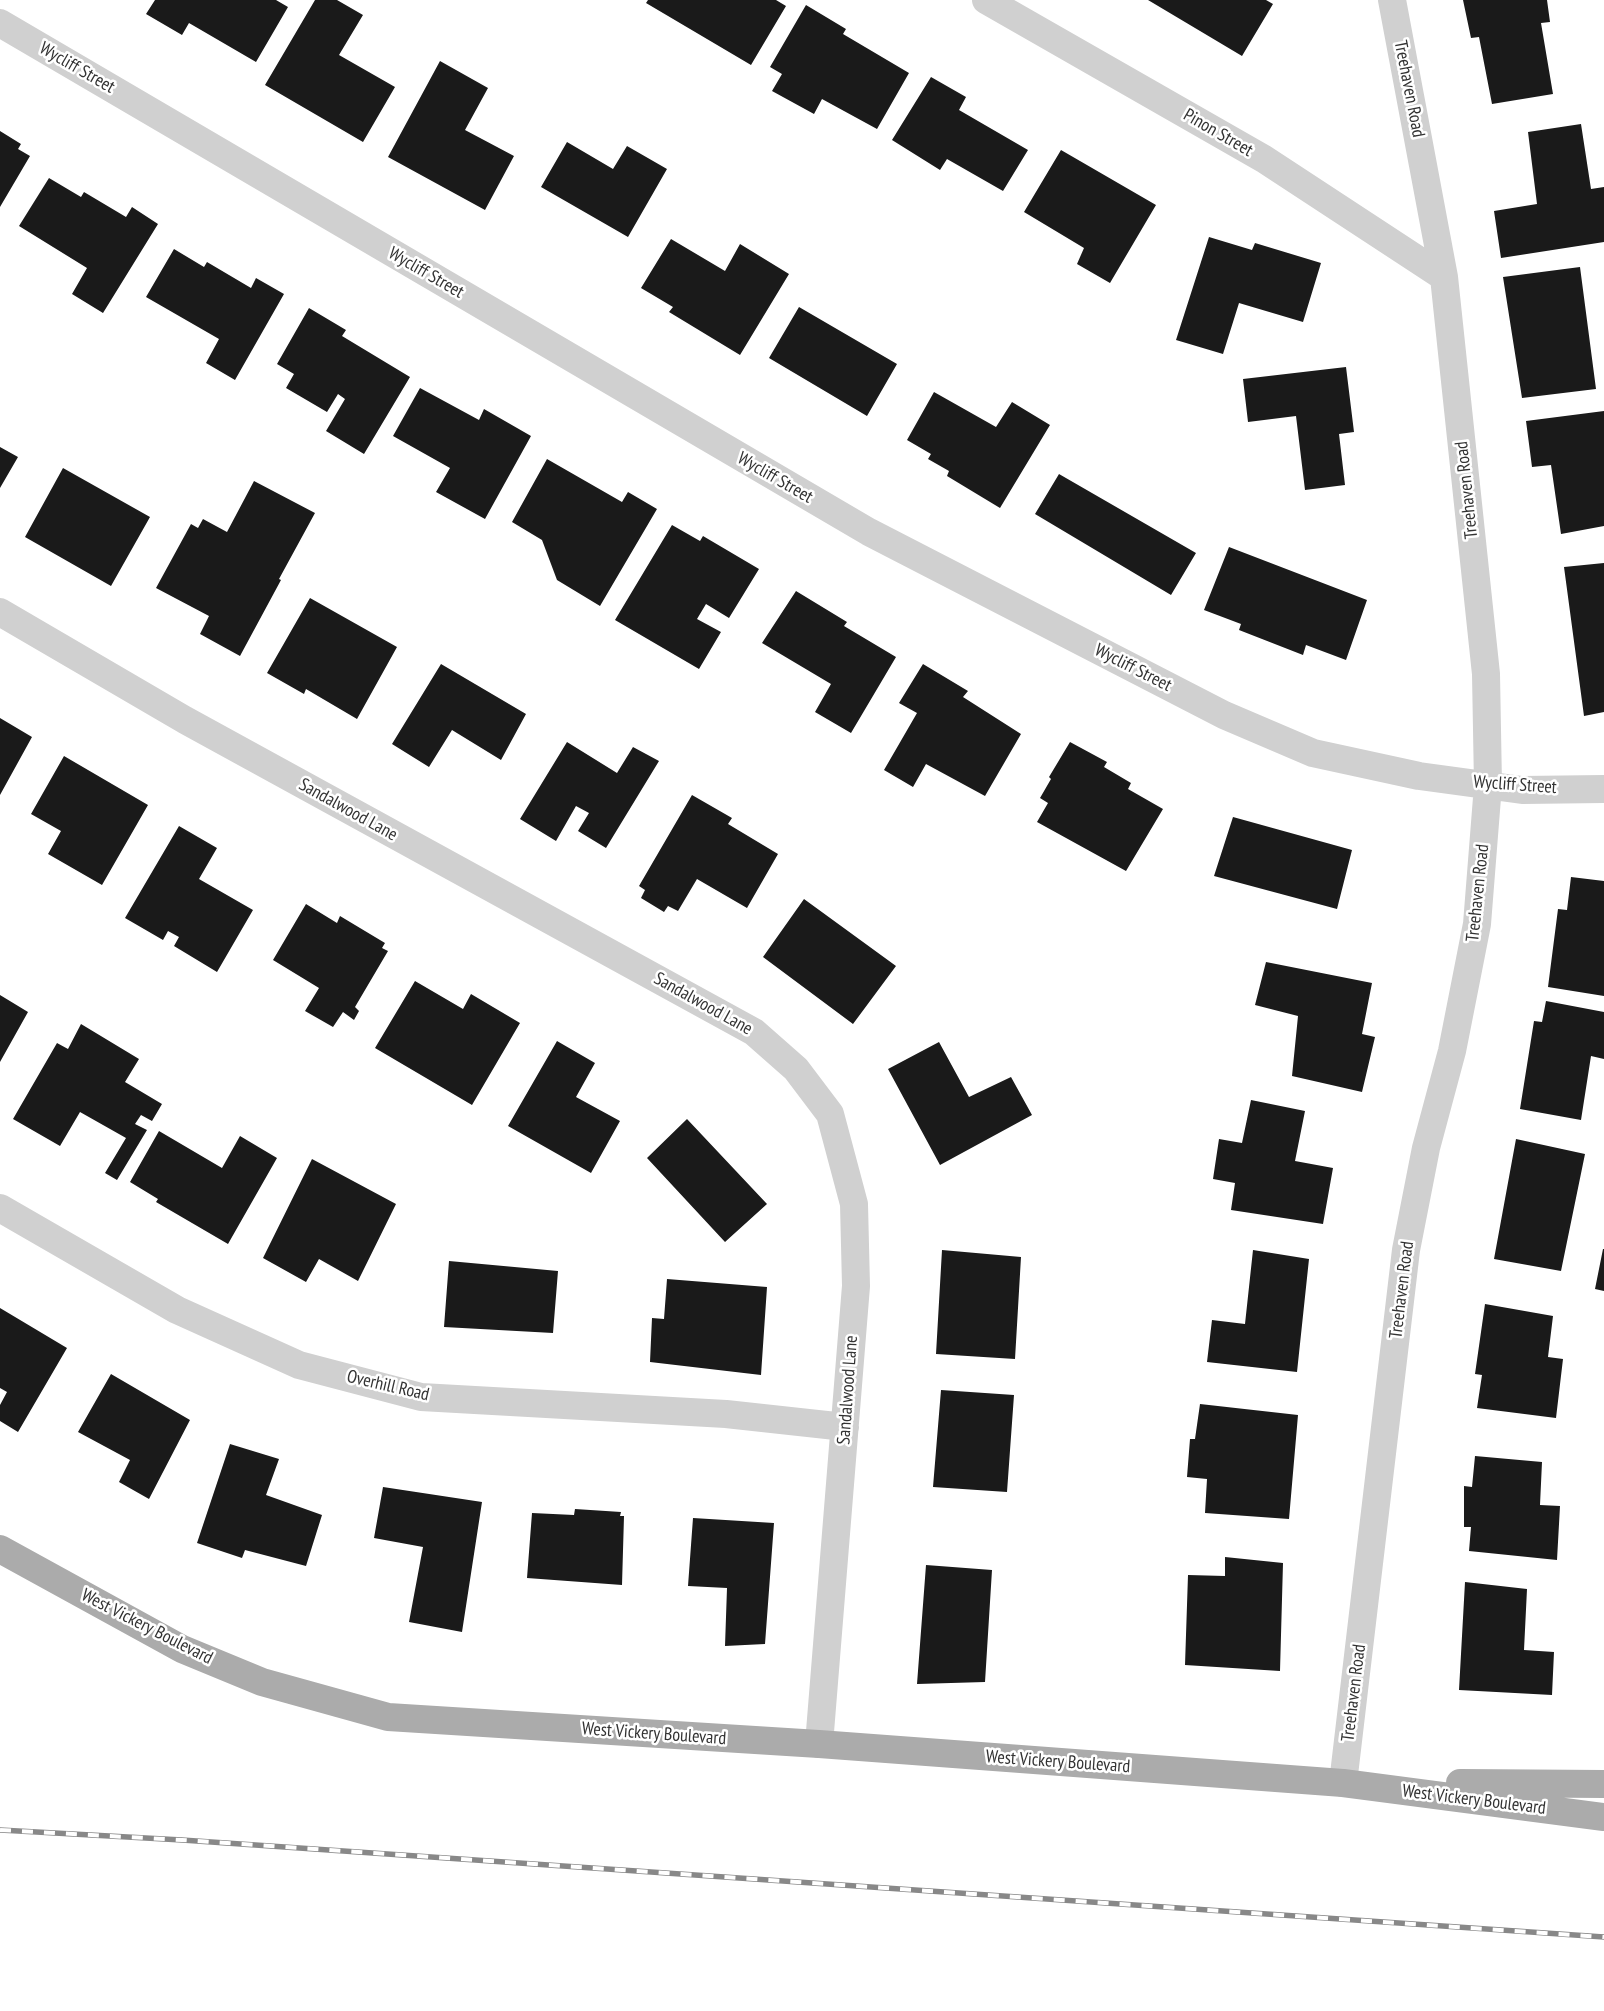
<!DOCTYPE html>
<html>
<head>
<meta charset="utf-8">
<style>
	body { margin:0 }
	canvas { display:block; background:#fff }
</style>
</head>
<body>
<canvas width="1604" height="2011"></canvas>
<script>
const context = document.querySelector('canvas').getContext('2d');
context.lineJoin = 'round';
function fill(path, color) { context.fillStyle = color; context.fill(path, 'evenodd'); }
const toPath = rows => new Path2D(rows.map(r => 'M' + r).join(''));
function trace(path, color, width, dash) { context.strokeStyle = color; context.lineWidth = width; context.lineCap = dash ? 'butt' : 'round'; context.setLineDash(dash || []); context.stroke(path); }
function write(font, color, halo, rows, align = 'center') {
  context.font = font + ' "PT Sans Narrow",sans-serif'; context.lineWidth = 5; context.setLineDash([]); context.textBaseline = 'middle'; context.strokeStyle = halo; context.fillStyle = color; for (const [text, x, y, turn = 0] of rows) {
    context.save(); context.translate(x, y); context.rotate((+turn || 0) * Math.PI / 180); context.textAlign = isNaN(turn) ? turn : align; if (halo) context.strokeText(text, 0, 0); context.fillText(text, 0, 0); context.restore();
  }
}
fill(toPath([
	[155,0,276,0,288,7,256,62,189,23,182,35,146,14],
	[315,0,337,0,363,15,339,55,395,87,363,142,265,85],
	[648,0,776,0,786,6,751,65,646,3],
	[1148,0,1266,0,1273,4,1242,56],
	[1463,0,1547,0,1550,22,1541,23,1553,94,1492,104,1479,37,1471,38],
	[806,5,846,29,843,34,909,73,877,129,822,99,814,114,772,91,782,74,770,67],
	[440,61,488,88,465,130,514,156,485,210,388,157],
	[931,77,966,97,959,110,1028,150,1003,191,947,159,940,170,892,140],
	[1581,124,1591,189,1604,187,1604,242,1501,258,1494,211,1537,204,1528,132],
	[0,131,21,144,18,149,30,156,0,207],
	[567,142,613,169,627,146,667,169,628,237,541,187],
	[1061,150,1156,205,1110,283,1077,264,1084,248,1024,212],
	[49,178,81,197,84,192,126,217,132,207,158,224,103,313,72,294,87,268,19,226],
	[1209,237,1252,250,1255,243,1321,263,1303,322,1239,303,1223,354,1176,340],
	[671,239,725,271,740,244,789,274,740,355,669,312,673,307,641,288],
	[174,249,204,267,207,262,251,288,256,278,284,294,235,380,206,363,219,339,146,297],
	[1580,267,1596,389,1522,398,1503,277],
	[799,307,897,364,867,416,769,358],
	[309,308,346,330,342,336,410,377,364,454,326,431,345,399,338,394,327,412,286,388,294,374,277,364],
	[1346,367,1354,432,1339,434,1345,485,1305,490,1296,416,1248,422,1243,379],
	[420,388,479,420,484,409,531,436,485,519,436,492,450,468,393,436],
	[934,392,996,427,1012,402,1050,425,1000,508,947,476,949,471,928,459,931,454,907,440],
	[1604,411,1604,526,1561,534,1551,465,1532,467,1526,421],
	[0,447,18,457,0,488],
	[547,459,622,502,628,492,657,509,600,606,557,580,542,540,512,522],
	[63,468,150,517,111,586,25,537],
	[1059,474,1196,553,1171,595,1035,514],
	[254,481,315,513,279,579,281,580,240,656,200,634,209,616,156,588,191,524,198,528,203,519,227,532],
	[672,525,700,541,703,536,759,569,729,618,706,604,697,619,721,632,699,669,615,620],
	[1229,547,1367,600,1346,660,1306,645,1303,655,1239,630,1241,624,1204,610],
	[1604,563,1604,712,1584,716,1564,567],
	[796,591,847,622,844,626,896,657,851,733,815,712,831,684,762,643],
	[310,598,397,647,357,719,306,689,304,694,267,673],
	[441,664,526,714,501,760,452,730,429,767,392,744],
	[923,664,968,691,963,697,1021,734,985,796,926,764,913,787,884,770,917,713,899,703],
	[0,718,32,737,0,795],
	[567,742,617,773,633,747,659,761,606,848,578,831,589,813,576,806,556,841,520,819],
	[1070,742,1107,762,1104,767,1131,783,1128,789,1163,809,1126,871,1037,822,1048,803,1040,798,1051,779,1049,777],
	[64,756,148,805,102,885,48,854,61,831,31,814],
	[692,795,732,818,728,824,778,854,747,908,697,879,678,911,668,906,664,912,641,898,645,890,639,886],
	[1233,817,1352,850,1337,909,1214,876],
	[179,826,217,848,199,879,253,910,217,972,174,946,179,937,168,931,163,940,125,918],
	[1571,877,1604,881,1604,996,1548,987,1558,909,1567,910],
	[804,899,896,966,853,1024,763,957],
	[306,904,337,923,340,916,385,943,382,948,388,951,355,1007,359,1011,354,1020,343,1012,333,1027,305,1011,319,988,273,960],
	[1266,962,1372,983,1362,1034,1375,1037,1362,1092,1292,1076,1298,1016,1255,1005],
	[415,981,463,1009,471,994,520,1023,472,1105,375,1048],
	[0,995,28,1012,0,1062],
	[1546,1001,1604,1012,1604,1059,1591,1056,1581,1120,1520,1109,1534,1021,1542,1022],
	[81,1024,139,1059,125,1082,162,1104,152,1121,141,1115,135,1124,147,1130,117,1180,105,1173,126,1138,80,1112,60,1146,13,1119,57,1043,68,1049],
	[557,1041,595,1063,576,1097,620,1121,591,1173,508,1126],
	[939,1042,969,1097,1011,1077,1032,1115,940,1165,888,1069],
	[1251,1100,1305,1111,1295,1161,1333,1168,1323,1224,1231,1210,1235,1183,1213,1179,1219,1139,1242,1143],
	[687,1119,767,1204,725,1242,647,1158],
	[159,1131,222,1168,240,1136,277,1158,228,1244,156,1202,158,1199,130,1182],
	[1516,1139,1585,1154,1561,1271,1494,1259],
	[312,1159,396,1204,358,1281,319,1259,306,1282,263,1258],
	[1603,1249,1604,1249,1604,1291,1595,1289],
	[942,1250,1021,1257,1015,1359,936,1354],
	[1253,1250,1309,1259,1297,1372,1207,1362,1212,1320,1245,1324],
	[449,1261,558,1271,553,1333,444,1327],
	[667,1279,767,1287,761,1375,650,1362,652,1318,664,1319],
	[1485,1304,1553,1316,1548,1357,1563,1359,1556,1418,1477,1408,1482,1375,1475,1374],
	[0,1308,67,1348,18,1432,0,1421,0,1405,7,1392,0,1388],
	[111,1374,190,1420,149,1499,119,1482,130,1460,78,1432],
	[941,1390,1014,1395,1007,1492,933,1487],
	[1200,1404,1298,1415,1289,1519,1205,1513,1207,1479,1187,1477,1190,1439,1195,1439],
	[230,1444,279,1459,266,1495,322,1515,306,1566,245,1550,242,1558,197,1543],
	[1475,1456,1542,1462,1540,1505,1560,1506,1557,1560,1469,1551,1471,1527,1464,1527,1464,1486,1472,1487],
	[383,1487,482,1502,462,1632,409,1622,423,1547,374,1538],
	[575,1509,621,1512,620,1516,624,1516,622,1585,527,1578,532,1513,574,1515],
	[693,1518,774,1523,765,1644,725,1646,727,1588,688,1586],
	[1225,1557,1283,1563,1280,1671,1185,1665,1188,1575,1225,1576],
	[926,1565,992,1570,985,1682,917,1684],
	[1465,1582,1527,1589,1524,1650,1554,1652,1552,1695,1459,1690]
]), '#1a1a1a');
trace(toPath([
	[986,0,1264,159,1444,277],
	[0,23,869,532,1224,715,1313,753,1419,776,1522,790,1604,789],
	[0,612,185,720,754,1032,796,1069,830,1114,854,1204,856,1286,819,1744],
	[0,1208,177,1310,299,1365,421,1397,726,1414,845,1427],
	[1343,1783,1406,1250,1426,1148,1452,1051,1477,924,1488,785,1486,674,1444,277,1392,0]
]), '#d0d0d0', 28);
trace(toPath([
	[0,1549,182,1649,262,1682,388,1717,819,1744,1343,1783,1604,1817],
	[1460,1783,1604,1784]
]), '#ababab', 28);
const rail = toPath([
	[0,1830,182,1840,1604,1937]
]);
trace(rail, '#888', 5.5);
trace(rail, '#fff', 4, [11]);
write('18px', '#333', '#fff', [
	["Wycliff Street",77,68,30],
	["Treehaven Road",1409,89,79],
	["Pinon Street",1218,133,30],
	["Wycliff Street",426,273,30],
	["Wycliff Street",775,478,30],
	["Treehaven Road",1467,490,-96],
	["Wycliff Street",1133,668,27],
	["Wycliff Street",1515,785,4],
	["Sandalwood Lane",348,810,29],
	["Treehaven Road",1478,893,-84],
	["Sandalwood Lane",703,1004,29],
	["Treehaven Road",1402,1290,-83],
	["Overhill Road",388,1386,13],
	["Sandalwood Lane",848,1390,-86],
	["West Vickery Boulevard",147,1627,27],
	["Treehaven Road",1354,1693,-83],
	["West Vickery Boulevard",654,1734,4],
	["West Vickery Boulevard",1058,1762,4],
	["West Vickery Boulevard",1474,1800,7]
]);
</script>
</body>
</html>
